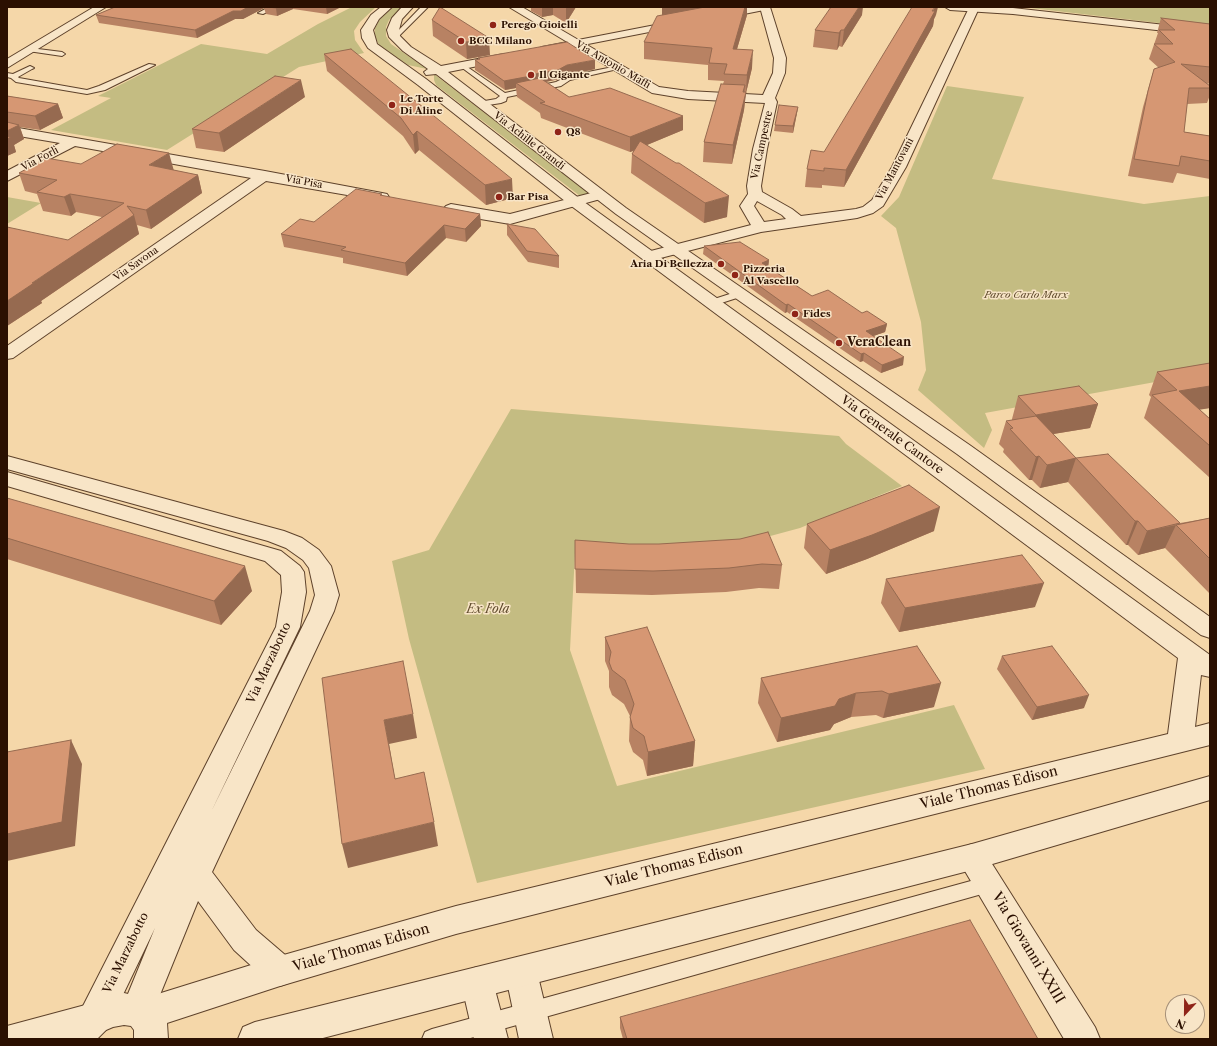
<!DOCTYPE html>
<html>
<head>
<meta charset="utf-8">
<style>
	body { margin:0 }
	#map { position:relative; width:1217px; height:1046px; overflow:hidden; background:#f5d7a9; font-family:"Libre Caslon Text",serif }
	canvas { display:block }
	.frame { position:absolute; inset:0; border:8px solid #2b1001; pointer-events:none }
	.north { position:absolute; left:1165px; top:994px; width:40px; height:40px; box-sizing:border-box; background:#f8e5c7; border:1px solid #a69078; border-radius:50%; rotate:202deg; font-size:11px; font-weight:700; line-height:16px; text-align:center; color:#2b1001 }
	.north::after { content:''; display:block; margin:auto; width:14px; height:18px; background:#8f2418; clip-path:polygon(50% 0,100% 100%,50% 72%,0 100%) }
</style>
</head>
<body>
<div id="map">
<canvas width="1217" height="1046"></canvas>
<div class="frame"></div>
<div class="north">N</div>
</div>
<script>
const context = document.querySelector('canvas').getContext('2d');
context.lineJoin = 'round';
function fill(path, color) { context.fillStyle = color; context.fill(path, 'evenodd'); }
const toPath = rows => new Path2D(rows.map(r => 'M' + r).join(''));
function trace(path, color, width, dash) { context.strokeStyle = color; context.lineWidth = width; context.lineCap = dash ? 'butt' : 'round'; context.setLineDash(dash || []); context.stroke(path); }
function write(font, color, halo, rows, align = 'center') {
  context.font = font + ' "Libre Caslon Text",serif'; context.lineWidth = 3; context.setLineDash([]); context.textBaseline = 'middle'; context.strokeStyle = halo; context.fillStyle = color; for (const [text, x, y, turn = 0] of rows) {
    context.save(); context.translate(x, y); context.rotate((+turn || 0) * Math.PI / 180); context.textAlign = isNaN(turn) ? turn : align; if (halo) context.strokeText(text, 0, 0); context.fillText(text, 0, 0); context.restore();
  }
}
fill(toPath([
	[352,7,376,7,360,22,354,31,355,40,364,53,299,67,167,150,51,130,111,98,98,96,201,44,267,54,318,24],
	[393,7,402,7,389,20,386,27,386,36,391,44,427,69,408,65,379,45,375,37,375,28,380,19],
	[1022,7,1210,7,1210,29],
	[434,74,589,193,580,196,436,85,434,80],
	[947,86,1024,97,992,179,1144,204,1210,196,1210,372,985,413,992,430,984,448,918,390,926,370,921,322,896,228,881,216,899,197],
	[7,197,41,203,7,224],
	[511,409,839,436,846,444,902,486,800,528,711,552,575,553,570,650,617,786,954,705,985,769,477,883,409,639,392,561,429,550]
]), '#c4bc82');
const service = toPath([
	[269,7,277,7,263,14,258,13,269,7],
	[421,7,428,7,397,38,393,38,393,36,421,7],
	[30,48,62,52,65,54,62,56,28,51,28,49,30,48],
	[149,64,155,65,105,90,87,94,16,82,11,78,7,77,7,73,13,74,30,66,34,68,32,69,18,77,19,78,87,90,99,86,149,64],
	[463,64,505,93,556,82,568,76,618,66,622,68,570,80,561,86,507,97,506,101,501,103,482,106,478,104,479,102,496,99,500,96,461,67,461,65,463,64],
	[739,291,743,292,744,294,743,296,712,306,707,303,708,301,739,291],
	[989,876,995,878,998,884,995,890,989,892,467,1039,422,1039,425,1032,432,1029,989,876]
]);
const minor = toPath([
	[94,7,106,7,7,68,7,59,94,7],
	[509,7,522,7,659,87,688,91,763,95,773,73,774,58,760,7,770,7,786,58,785,73,775,98,777,102,767,149,761,186,762,192,792,209,801,216,856,209,863,207,872,200,892,167,969,8,979,8,906,167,883,206,873,213,857,218,761,232,649,261,643,259,641,256,643,253,751,225,740,206,748,194,747,186,753,149,765,103,688,99,652,93,509,7],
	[757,201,782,215,786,219,764,222,754,206,757,201],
	[7,126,265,171,382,193,387,194,389,197,387,200,382,201,266,181,13,358,7,359,7,346,251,178,75,146,7,181,7,171,60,143,7,134,7,126],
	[599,191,604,192,606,195,604,198,510,224,451,214,446,212,443,209,446,206,451,204,510,214,599,191],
	[7,456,284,531,302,538,319,550,331,566,339,595,334,611,212,872,256,930,291,960,296,971,291,982,280,986,269,982,234,950,198,901,149,1022,137,1027,125,1022,121,1011,155,928,106,1030,94,1035,82,1030,78,1019,82,1008,276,627,282,592,281,575,265,561,7,486,7,472,281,551,300,566,304,572,306,592,300,627,211,812,310,611,315,595,309,568,303,560,286,548,268,541,7,469,7,456],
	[972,844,982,848,1095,1027,1100,1039,1064,1039,962,866,957,857,962,848,972,844],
	[521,957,532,961,537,972,553,1039,519,1039,505,972,510,961,521,957],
	[477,967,488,971,493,982,508,1039,474,1039,461,982,466,971,477,967]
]);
const tertiary = toPath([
	[381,7,392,7,379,19,373,30,377,44,426,79,580,199,1210,655,1210,677,1201,675,1195,727,1210,723,1210,745,456,934,280,986,167,1023,168,1039,134,1039,134,1030,131,1026,124,1025,113,1027,106,1030,97,1039,7,1039,7,1026,89,1004,109,995,124,993,145,998,280,956,456,906,1168,734,1178,658,570,205,418,85,368,48,362,38,361,30,371,15,381,7],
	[402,7,413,7,402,19,399,30,400,36,411,47,441,66,504,54,508,56,510,58,508,60,448,72,626,208,971,446,1210,617,1210,638,1201,635,957,454,616,214,436,74,426,75,424,72,428,69,403,51,389,37,387,30,392,18,402,7],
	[748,7,769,7,764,10,719,19,714,16,715,14,748,7],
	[945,7,1013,8,1210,30,1210,36,1013,14,950,10,945,7],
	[681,20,686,23,685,25,542,53,536,50,542,47,681,20],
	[1210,776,1210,800,972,870,319,1039,238,1039,243,1027,255,1022,972,844,1210,776]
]);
trace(service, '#5e422b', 2);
trace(minor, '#5e422b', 2);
trace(tertiary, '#5e422b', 2);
fill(service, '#f8e5c7');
fill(minor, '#f8e5c7');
fill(tertiary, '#f8e5c7');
fill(toPath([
	[115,7,341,7,327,14,293,9,277,16,266,14,264,8,243,19,235,19,197,38,99,23,96,15],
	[531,7,576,7,566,23,553,15,542,17,531,11],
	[747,15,737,49,752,68,746,93,744,110,732,164,703,162,704,142,723,84,724,81,708,80,708,65,644,59,644,42],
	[862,15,842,47,839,46,837,50,813,47,815,30],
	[936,15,934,19,933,26,844,187,822,185,822,188,805,187,807,169,824,152],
	[1161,18,1210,24,1210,84,1207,83,1210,86,1210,95,1207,103,1187,104,1184,132,1210,136,1210,179,1177,173,1173,183,1128,176,1143,107,1154,69,1159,68,1149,59,1158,33,1157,33],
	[432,20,490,55,467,59,433,36],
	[324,54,513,198,486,205,419,150,415,154,403,136,327,71],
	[478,58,595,69,568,75,559,79,546,82,569,97,683,130,647,145,727,217,704,223,631,173,632,154,634,151,630,152,541,118,540,113,517,97,516,88,505,90,475,70,475,60,479,60],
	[7,96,58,104,63,118,40,130,20,127,24,139,14,145,16,152,7,156],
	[305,97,224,152,196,148,192,129],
	[798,107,797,113,793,133,774,131,775,125],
	[81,164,173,170,198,175,202,193,151,229,137,225,139,234,41,301,42,303,7,326,68,240,102,217,76,212,71,216,43,211,37,194,25,191,19,173],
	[382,194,382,196,480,214,481,226,466,242,446,238,407,276,343,263,343,258,284,247,281,234,314,222],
	[507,224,559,256,559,268,528,262,507,235],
	[704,246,769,260,768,267,812,296,862,313,887,324,885,332,873,336,903,365,881,373,863,361,860,362,787,312,785,313,703,254],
	[1210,363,1210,408,1199,409,1210,419,1210,478,1144,418,1151,397,1149,395,1157,372],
	[1018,396,1098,404,1090,428,1053,434,1076,458,1068,482,1040,488,1032,480,1029,480,1003,452,1004,449,999,444,1006,421,1012,420,1012,419],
	[1076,458,1180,523,1210,518,1210,594,1165,548,1138,555,1128,545,1126,545,1068,482],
	[7,498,252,591,221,625,7,559],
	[807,524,934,531,867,559,826,574,804,548],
	[575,540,782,565,779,589,759,588,726,592,652,595,576,593],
	[886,579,1035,607,899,632,881,603],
	[605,637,695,741,693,766,647,776,643,760,633,752,629,741,630,716,624,704,612,695,609,687,609,671,605,661],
	[917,646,934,707,883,718,876,715,851,717,834,724,830,730,777,742,758,703,761,678],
	[1002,656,1084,708,1032,720,997,669],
	[620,1017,1038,1039,623,1039,620,1028]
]), '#b88263');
fill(toPath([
	[248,7,264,7,264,8,243,19,235,19,197,38,195,30,233,11],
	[279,7,293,7,293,9,277,16,276,8],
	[326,7,341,7,327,14],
	[542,7,553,7,553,15,542,17],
	[566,7,576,7,566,23],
	[662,7,735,7,662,22],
	[745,7,747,7,747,15,732,66,733,49],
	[859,7,863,7,862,15,842,47,844,30],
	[935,7,938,7,936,15,934,19,933,26,844,187,846,170],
	[841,30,839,46,837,50,839,33],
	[489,38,490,55,467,59,466,42],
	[753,50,752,68,746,93,747,75],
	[595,60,595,69,568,75,559,79,531,85,516,83,516,88,505,90,504,81,530,75,567,65],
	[301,80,305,97,224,152,219,133],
	[745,85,743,102,746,92,744,110,732,164,733,145],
	[58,104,63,118,40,130,35,116],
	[798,107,797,113,793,133,793,126],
	[683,116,683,130,630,152,630,137],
	[19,125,24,139,14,145,16,152,7,156,7,131],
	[417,131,419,150,415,154,413,135],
	[169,153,174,171,149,165],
	[198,175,202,193,151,229,146,210],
	[512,179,513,198,486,205,485,185],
	[70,194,76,212,71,216,64,197],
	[729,196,727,217,704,223,705,203],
	[480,214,481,226,466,242,465,229],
	[134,215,139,234,41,301,42,303,7,326,7,301,32,283],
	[444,225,446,238,407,276,405,263],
	[769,260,768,268,762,263],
	[788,304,787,312,785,313,786,305],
	[887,324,885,332,865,339,866,331],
	[864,353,863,361,860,362,861,354],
	[904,357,903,365,881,373,882,365],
	[1210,386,1210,408,1174,414,1179,391],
	[1098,404,1090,428,1029,438,1036,415],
	[1039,456,1032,480,1029,480,1036,457],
	[1076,458,1068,482,1040,488,1047,465],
	[940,507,934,531,867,559,826,574,830,550],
	[1135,521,1138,521,1128,545,1126,545],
	[1176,525,1165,548,1138,555,1147,531],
	[245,566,252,591,221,625,214,601],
	[1044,583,1035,607,899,632,905,608],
	[941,683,934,707,883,718,889,694],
	[856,693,851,717,834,724,830,730,777,742,781,718,839,699],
	[1089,695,1084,708,1032,720,1037,707],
	[413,714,417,738,389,744,399,803,384,720],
	[71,740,82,764,75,846,7,861,7,834],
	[695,741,693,766,647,776,648,752],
	[434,822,438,846,348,868,342,844]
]), '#966a50');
const building = toPath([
	[115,7,248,7,241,11,233,11,195,30,96,15,115,7],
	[268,7,279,7,276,8,268,7],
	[440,7,489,38,466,42,432,20,440,7],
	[705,7,745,7,733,49,753,50,747,75,724,74,727,64,709,63,712,48,644,42,657,16,705,7],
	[831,7,859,7,844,30,841,30,839,33,815,30,831,7],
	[912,7,935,7,932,11,935,11,846,170,824,168,824,171,807,169,811,150,824,152,912,7],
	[1161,18,1210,24,1210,67,1181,64,1210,86,1210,88,1189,88,1184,132,1210,136,1210,161,1181,156,1179,166,1134,159,1148,91,1154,69,1175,62,1154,44,1173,44,1159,30,1175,30,1161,18],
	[567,42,595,60,567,65,558,70,530,75,531,76,504,81,475,60,480,59,478,58,567,42],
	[351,49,512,179,485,185,417,131,413,135,401,118,324,54,351,49],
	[275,76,301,80,219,133,192,129,275,76],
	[540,78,569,97,610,88,683,116,630,137,540,103,545,102,516,83,540,78],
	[721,84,745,85,743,92,746,92,733,145,704,142,721,84],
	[7,96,58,104,35,116,7,112,7,96],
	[779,105,798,107,793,126,775,125,779,105],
	[7,122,19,125,7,131,7,122],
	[7,136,11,137,7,139,7,136],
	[640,141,676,163,679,163,729,196,705,203,632,154,640,141],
	[117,144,169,153,149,165,198,175,146,210,127,206,134,215,32,283,34,283,7,301,7,227,68,240,124,203,70,194,64,197,37,192,57,180,19,173,46,158,81,164,117,144],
	[356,189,382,194,380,195,480,214,465,229,444,225,405,263,341,250,346,247,281,234,300,219,314,222,356,189],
	[507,224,535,229,559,256,527,251,507,224],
	[740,242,769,260,762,263,812,296,828,290,862,313,867,311,887,324,866,331,904,357,882,365,864,353,861,354,788,304,786,305,704,246,740,242],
	[1210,363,1210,386,1179,391,1210,419,1210,446,1152,395,1177,390,1157,372,1210,363],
	[1079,386,1098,404,1036,415,1018,396,1079,386],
	[1036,416,1076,458,1047,465,1039,456,1036,457,1010,429,1013,428,1006,421,1036,416],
	[1108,454,1180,523,1147,531,1138,521,1135,521,1076,458,1108,454],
	[909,485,940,507,872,535,830,550,807,524,909,485],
	[7,498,245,566,214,601,7,538,7,498],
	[1210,518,1210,559,1176,525,1210,518],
	[768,532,782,565,762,564,729,568,653,571,575,569,575,540,629,544,659,544,740,539,768,532],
	[1022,555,1044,583,905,608,886,579,1022,555],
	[647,627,695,741,648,752,644,736,633,728,630,717,634,704,629,690,625,680,612,670,609,662,611,652,605,637,647,627],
	[917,646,941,683,889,694,882,691,856,693,839,699,835,706,781,718,761,678,917,646],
	[1052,646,1089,695,1037,707,1002,656,1052,646],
	[403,661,413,714,384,720,395,779,424,772,434,822,342,844,322,678,403,661],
	[71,740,62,822,7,834,7,752,71,740],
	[970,920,1038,1039,627,1039,620,1017,970,920]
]);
fill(building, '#d69773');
trace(building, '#966a50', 1);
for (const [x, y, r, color] of [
	[493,25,4,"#8f2418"],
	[461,41,4,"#8f2418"],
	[531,75,4,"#8f2418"],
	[392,105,4,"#8f2418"],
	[558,132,4,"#8f2418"],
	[499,197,4,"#8f2418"],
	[721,264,4,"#8f2418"],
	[735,275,4,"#8f2418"],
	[795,314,4,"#8f2418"],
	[839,343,4,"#8f2418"]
]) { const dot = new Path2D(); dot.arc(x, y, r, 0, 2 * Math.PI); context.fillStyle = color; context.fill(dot); trace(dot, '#f8e5c7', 1.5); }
write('bold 10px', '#2b1001', '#f8e5c7', [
	["Perego Gioielli",501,25],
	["BCC Milano",469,41],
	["Il Gigante",539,75],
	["Le Torte",400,99],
	["Di Aline",400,111],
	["Q8",566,132],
	["Bar Pisa",507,197],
	["Aria Di Bellezza",713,264,"right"],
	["Pizzeria",743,269],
	["Al Vascello",743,281],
	["Fides",803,314]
], 'left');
write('10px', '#2b1001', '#f8e5c7', [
	["Via Antonio Maffi",613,65,30],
	["Via Achille Grandi",529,141,38],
	["Via Campestre",762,145,-78],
	["Via Forlì",40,159,-28],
	["Via Mantovani",895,169,-62],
	["Via Pisa",304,182,10],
	["Via Savona",136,264,-35]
]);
write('italic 10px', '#614c2e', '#f8e5c7', [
	["Parco Carlo Marx",1026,295]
]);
write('bold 12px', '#2b1001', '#f8e5c7', [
	["VeraClean",847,343]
], 'left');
write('12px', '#2b1001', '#f8e5c7', [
	["Via Generale Cantore",892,435,36],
	["Via Marzabotto",269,663,-65],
	["Via Marzabotto",126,953,-64]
]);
write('italic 12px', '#614c2e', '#f8e5c7', [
	["Ex Fola",488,610]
]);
write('14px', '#2b1001', '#f8e5c7', [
	["Viale Thomas Edison",989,788,-14],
	["Viale Thomas Edison",674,866,-14],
	["Viale Thomas Edison",361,948,-16],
	["Via Giovanni XXIII",1028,948,59]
]);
</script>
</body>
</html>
